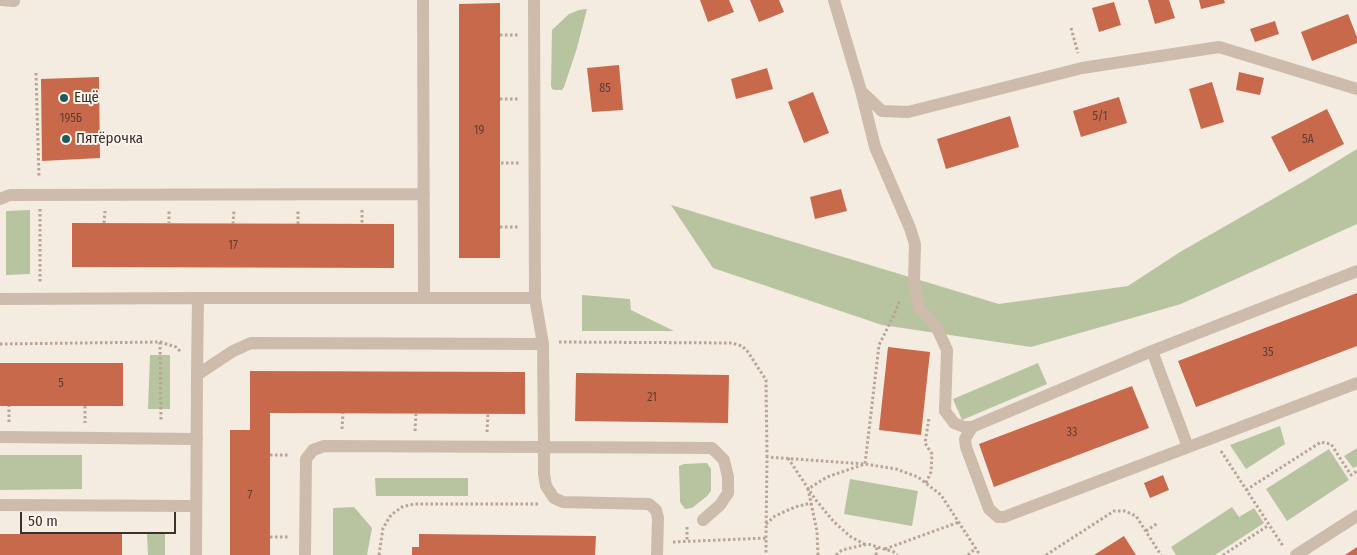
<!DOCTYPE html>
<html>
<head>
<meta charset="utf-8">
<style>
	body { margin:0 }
	#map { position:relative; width:1357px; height:555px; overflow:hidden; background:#f4ebe1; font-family:"Fira Sans Condensed",sans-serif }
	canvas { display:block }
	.scale { position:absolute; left:20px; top:512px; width:156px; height:22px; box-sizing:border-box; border:2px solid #3b302b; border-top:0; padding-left:6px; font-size:15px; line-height:18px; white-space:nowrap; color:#3b302b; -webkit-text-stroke:4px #fbf5ee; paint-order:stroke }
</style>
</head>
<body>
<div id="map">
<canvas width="1357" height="555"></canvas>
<div class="scale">50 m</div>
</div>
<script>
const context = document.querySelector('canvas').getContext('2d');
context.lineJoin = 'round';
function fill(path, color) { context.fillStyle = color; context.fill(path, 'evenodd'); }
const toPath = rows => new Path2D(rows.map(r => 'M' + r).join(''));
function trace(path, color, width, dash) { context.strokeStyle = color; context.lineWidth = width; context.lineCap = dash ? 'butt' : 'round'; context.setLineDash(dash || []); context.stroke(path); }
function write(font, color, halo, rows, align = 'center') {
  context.font = font + ' "Fira Sans Condensed",sans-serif'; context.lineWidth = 4; context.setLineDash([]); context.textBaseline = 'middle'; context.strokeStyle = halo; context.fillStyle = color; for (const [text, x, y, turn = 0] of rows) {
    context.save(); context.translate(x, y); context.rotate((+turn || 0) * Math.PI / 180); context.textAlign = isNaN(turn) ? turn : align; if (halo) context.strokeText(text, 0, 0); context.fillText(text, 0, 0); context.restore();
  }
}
fill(toPath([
	[587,9,577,48,564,87,562,90,555,90,552,89,551,86,552,30,569,14,579,10],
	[1357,149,1357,224,1181,304,1031,347,882,325,713,268,671,205,999,304,1128,286,1180,252,1306,180],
	[30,210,30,274,6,275,6,211],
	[582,295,630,299,631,310,674,331,582,331],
	[150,355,170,355,170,409,148,409],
	[1038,363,1047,384,962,420,953,399],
	[1280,426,1285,444,1246,469,1230,445],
	[1357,448,1357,466,1353,468,1344,456],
	[1329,449,1349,480,1287,521,1266,489],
	[0,455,82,455,82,489,0,490],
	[707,463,711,469,711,491,707,496,692,508,685,509,680,502,680,497,679,466,684,464],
	[375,478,468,478,468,496,376,496],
	[850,479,918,491,912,526,844,514],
	[354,507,372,528,367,555,333,555,333,508],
	[1232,507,1239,517,1254,508,1264,523,1215,555,1176,555,1171,547],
	[147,534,165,534,165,555,148,555]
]), '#b8c4a0');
fill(toPath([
	[700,0,729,0,734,12,708,22],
	[750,0,779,0,784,12,759,22],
	[1148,0,1169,0,1175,18,1155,24],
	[1199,0,1224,0,1225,3,1201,9],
	[1114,2,1121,25,1099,32,1092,8],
	[500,3,500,258,459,258,459,4],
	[1348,14,1357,37,1357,43,1312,61,1301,32],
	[1275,21,1279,34,1255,42,1250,29],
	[619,65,623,110,592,112,587,68],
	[767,68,773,89,736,99,731,79],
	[1239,72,1264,78,1260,95,1236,90],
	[99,77,100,158,42,161,41,79],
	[1212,82,1224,122,1201,129,1189,89],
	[813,92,829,133,804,143,788,102],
	[1119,97,1127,123,1081,137,1073,111],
	[1327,109,1344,144,1289,172,1271,137],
	[1010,116,1019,147,946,169,937,139],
	[841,189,847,211,815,219,810,197],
	[72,223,394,224,394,268,72,267],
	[1357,293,1357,346,1196,407,1178,361],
	[888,347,930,352,921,435,879,430],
	[0,363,123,363,123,406,0,406],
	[250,371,525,372,525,414,270,413,270,555,230,555,230,430,250,430],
	[576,373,729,375,728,423,575,421],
	[1132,386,1149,428,994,487,979,444],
	[1163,475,1169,490,1150,498,1144,483],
	[0,534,122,534,122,555,0,555],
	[419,534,596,536,595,555,412,555,412,547,419,547],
	[1124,536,1136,555,1094,555],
	[1357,547,1357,555,1345,555]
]), '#c8694b');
trace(toPath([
	[1071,28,1078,53],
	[500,35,518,35],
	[36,73,39,178],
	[500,99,518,99],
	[501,163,519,163],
	[40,209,40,283],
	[362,210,362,224],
	[104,223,105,211],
	[169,224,169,209],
	[233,224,234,210],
	[298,224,298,210],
	[500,227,518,227],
	[160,342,161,422],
	[559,342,732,343,742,346,748,352,766,380,767,457],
	[0,344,160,342,176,347,180,351],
	[85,406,85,423],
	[9,422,9,406],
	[342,429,343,413],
	[415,431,416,414],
	[487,432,488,414],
	[1221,451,1283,546],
	[270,455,290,455],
	[788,458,815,499,834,522,851,537,866,545],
	[926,483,931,472,932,454,925,443,929,418],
	[1246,490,1321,442,1331,444,1351,475,1357,471],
	[766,524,775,516,795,507,811,503],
	[687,527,687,541],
	[1146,531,1158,523],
	[270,537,289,537],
	[766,538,767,457,865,464,896,469,918,477,941,495,980,555],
	[673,542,766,538,766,555],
	[885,549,959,522],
	[379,555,383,528,391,515,402,507,414,504,539,504],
	[818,555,817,531,808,489,827,477,865,464,879,345,894,315,900,299],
	[836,555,842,550,868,544,894,552,897,555],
	[876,555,877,547],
	[968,555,976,548],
	[1046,555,1114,511,1125,511,1136,516,1161,555],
	[1223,555,1269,525]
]), '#b9a596', 3, [2.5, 2.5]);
trace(toPath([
	[0,0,14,1],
	[423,0,424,298],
	[534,0,535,298],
	[834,0,861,91,882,111,908,112,1082,68,1219,47,1357,89],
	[861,91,875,147,910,228,915,244,914,281,919,307,937,328,947,350,945,411,954,423,964,427,972,427],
	[0,199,10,195,424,194],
	[1357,271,1152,351,972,427,965,439,966,447,989,509,998,517,1004,517,1357,383],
	[198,298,535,298,543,344],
	[0,299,198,298,197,375],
	[1152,351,1188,447],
	[0,437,197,439],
	[0,505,196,506],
	[196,555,197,375,233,351,251,343,543,344,544,447,712,448,724,460,728,477,728,493,720,505,703,520],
	[305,555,306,459,313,450,324,446,544,447,544,474,546,486,554,498,563,502,649,504,656,510,658,518,657,555],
	[1296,555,1357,516]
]), '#cdbbac', 12);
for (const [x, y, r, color] of [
	[64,98,5,"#1f5a5e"],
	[66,139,5,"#1f5a5e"]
]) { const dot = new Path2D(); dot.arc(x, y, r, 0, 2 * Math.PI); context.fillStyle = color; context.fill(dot); trace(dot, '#fbf5ee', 2); }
write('12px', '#5e3e33', null, [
	["85",605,89],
	["5/1",1100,117],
	["195Б",71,119],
	["19",479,131],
	["5А",1308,140],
	["17",233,246],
	["35",1268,353],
	["5",61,384],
	["21",652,398],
	["33",1072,433],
	["7",250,496]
]);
write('15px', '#3b302b', '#fbf5ee', [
	["Ещё",74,98],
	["Пятёрочка",76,139]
], 'left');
</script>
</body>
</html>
